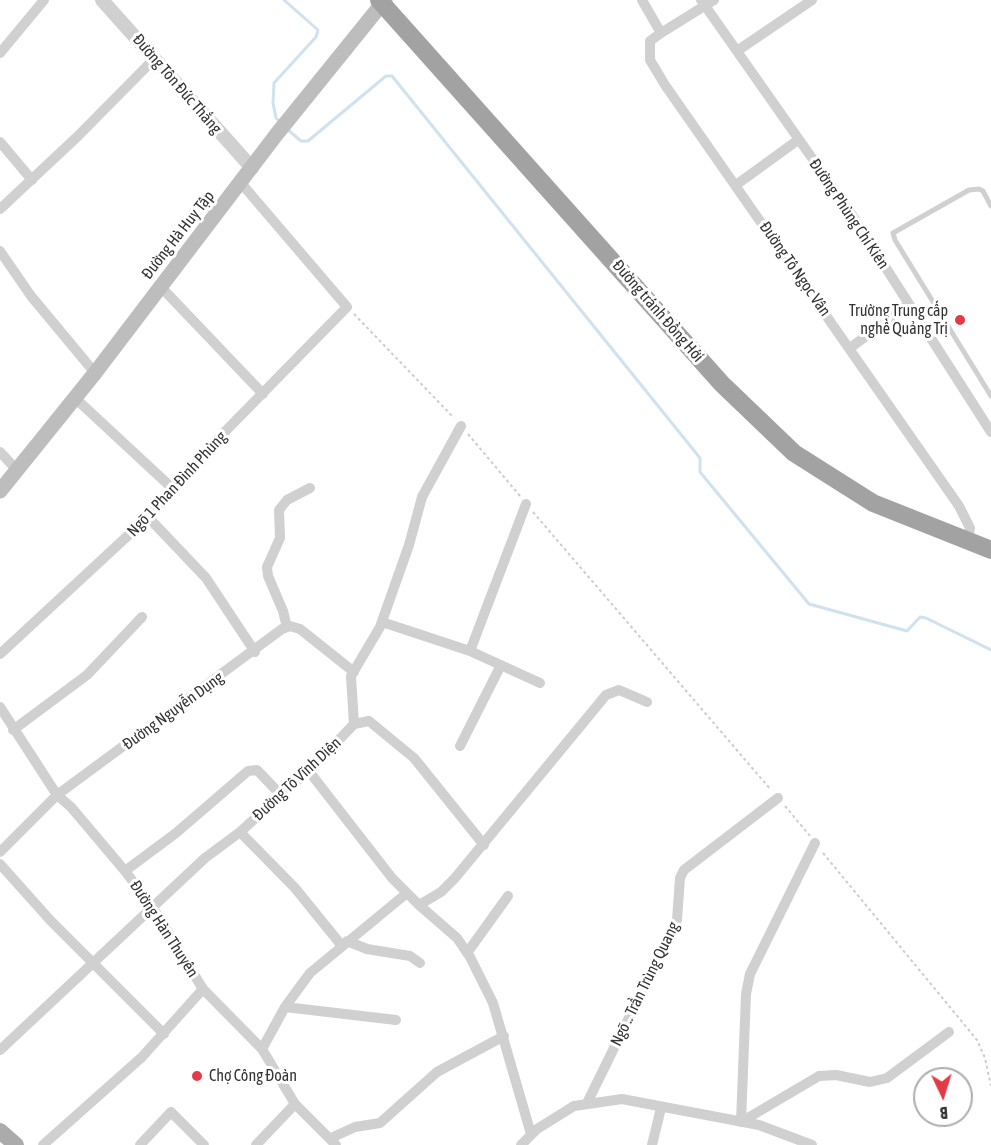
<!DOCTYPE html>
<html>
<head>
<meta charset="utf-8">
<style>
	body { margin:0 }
	#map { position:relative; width:991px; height:1145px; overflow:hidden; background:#fff; font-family:"Asap Condensed",sans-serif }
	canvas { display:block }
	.north { position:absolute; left:913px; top:1067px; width:60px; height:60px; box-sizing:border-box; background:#fff; border:2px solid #adadad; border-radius:50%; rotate:176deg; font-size:16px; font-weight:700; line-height:24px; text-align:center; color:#333 }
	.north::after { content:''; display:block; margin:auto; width:21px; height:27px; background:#e63946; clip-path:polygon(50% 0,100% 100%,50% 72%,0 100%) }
</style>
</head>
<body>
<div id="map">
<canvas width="991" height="1145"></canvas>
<div class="north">B</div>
</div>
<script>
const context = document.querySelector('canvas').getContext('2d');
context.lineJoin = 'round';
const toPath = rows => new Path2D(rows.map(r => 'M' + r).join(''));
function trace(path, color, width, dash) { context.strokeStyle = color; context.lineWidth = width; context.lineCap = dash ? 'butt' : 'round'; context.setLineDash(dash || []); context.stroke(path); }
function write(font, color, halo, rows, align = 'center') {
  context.font = font + ' "Asap Condensed",sans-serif'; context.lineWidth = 6; context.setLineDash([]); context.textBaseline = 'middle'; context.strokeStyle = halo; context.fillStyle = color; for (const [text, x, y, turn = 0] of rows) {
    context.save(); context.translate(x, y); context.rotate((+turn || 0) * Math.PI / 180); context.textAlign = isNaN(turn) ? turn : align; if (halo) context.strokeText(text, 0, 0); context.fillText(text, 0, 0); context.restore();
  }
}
trace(toPath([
	[280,122,276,118,273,103,274,83,316,37,318,30,284,0],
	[287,129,301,141,308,141,386,76,392,76,700,458,700,472,809,604,907,631,920,617,926,618,991,650]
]), '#cfe2ee', 3);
trace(toPath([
	[354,314,454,418],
	[468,434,520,496],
	[533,512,771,790],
	[785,806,810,836],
	[823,853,977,1040,985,1058,991,1086]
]), '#cdcdcd', 2, [3, 3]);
trace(toPath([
	[991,206,983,191,979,189,969,190,893,233,895,240,991,396]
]), '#d0d0d0', 5);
trace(toPath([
	[642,0,661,33,650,41,650,60,665,85,959,506,970,528,968,540],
	[701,0,852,215,991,432],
	[661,33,714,0],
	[737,51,812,0],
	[0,53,44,0],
	[0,142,32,180],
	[736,185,798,140],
	[0,209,78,136,155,58],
	[0,251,31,296,95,373],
	[161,287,263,394],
	[850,348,909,304],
	[75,398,172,488],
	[0,452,17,470],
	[148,517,206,578,255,652],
	[382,622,470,651,540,683],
	[287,627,283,611,268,576,267,567,280,538,279,510,287,500,310,488],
	[470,651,526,504],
	[0,654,148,517,207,450,347,307,241,183],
	[0,707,57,795,71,807,125,871,153,908,203,989,262,1049,295,1104,336,1145],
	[354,724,369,721,414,758,484,845],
	[13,730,87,675,142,617],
	[460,746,501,665],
	[308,770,392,878,419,905,457,938,470,957,493,1003,531,1134],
	[240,832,295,888,342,946],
	[0,852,57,795,282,629,290,626,300,629,354,672],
	[0,864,50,920,164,1034],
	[125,871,176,833,248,771,257,770,281,795],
	[419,905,441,892,455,878,606,695,619,690,647,702],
	[347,941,367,949,410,956,420,963],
	[467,953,508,896],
	[285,1007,396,1020],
	[262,1049,285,1007,310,973,407,893],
	[0,1050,205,858,240,832,318,762,354,724,351,676,380,627,409,545,422,497,461,426],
	[587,1103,677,920,680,878,684,870,778,798],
	[741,1122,746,994,750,974,815,843],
	[741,1122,819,1076,836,1075,870,1082,887,1078,949,1032],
	[331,1138,355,1127,380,1123,437,1072,504,1036],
	[43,1145,142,1057,203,989],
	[140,1145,171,1112,204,1145],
	[256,1145,295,1104],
	[521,1145,537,1129,574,1106,622,1099,759,1125,812,1145],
	[652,1145,661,1108]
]), '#d0d0d0', 10);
trace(toPath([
	[102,0,252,168]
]), '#d0d0d0', 14);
trace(toPath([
	[0,491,95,373,276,135,385,0]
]), '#bdbdbd', 15);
trace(toPath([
	[0,1131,16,1145]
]), '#ababab', 16);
trace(toPath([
	[379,0,722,384,794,453,873,503,991,550]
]), '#a2a2a2', 18);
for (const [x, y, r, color] of [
	[960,320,6,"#e63946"],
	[197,1076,6,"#e63946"]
]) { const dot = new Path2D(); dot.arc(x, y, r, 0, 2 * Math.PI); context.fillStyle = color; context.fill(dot); trace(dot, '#fff', 2); }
write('16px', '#333', '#fff', [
	["Đường Tôn Đức Thắng",177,84,49],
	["Đường Phùng Chí Kiên",849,214,56],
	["Đường Hà Huy Tập",178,235,-52],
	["Đường Tô Ngọc Vân",795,269,55],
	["Đường tránh Đồng Hới",658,311,49],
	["Ngõ 1 Phan Đình Phùng",177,484,-47],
	["Đường Nguyễn Dụng",173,711,-36],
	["Đường Tô Vĩnh Diện",297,779,-43],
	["Đường Hàn Thuyên",164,929,57],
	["Ngõ .. Trần Trùng Quang",645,984,-64]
]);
write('16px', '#333', '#fff', [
	["Trường Trung cấp",948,311],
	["nghề Quảng Trị",948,329],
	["Chợ Công Đoàn",209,1076,"left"]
], 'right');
</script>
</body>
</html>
